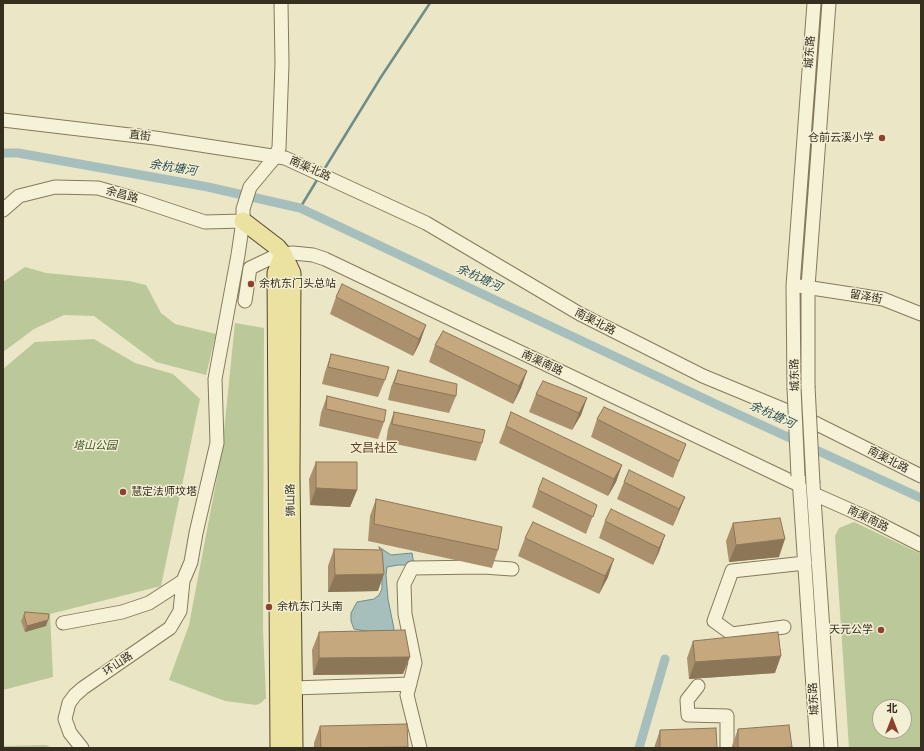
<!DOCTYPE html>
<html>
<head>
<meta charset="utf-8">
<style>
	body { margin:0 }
	#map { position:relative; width:924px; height:751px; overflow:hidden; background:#ebe6c5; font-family:"PT Serif","Noto Sans SC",serif }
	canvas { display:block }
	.frame { position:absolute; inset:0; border:4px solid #362e1f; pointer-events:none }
	.north { position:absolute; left:872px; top:699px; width:40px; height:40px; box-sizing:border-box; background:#f3efd4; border:1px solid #a7a28c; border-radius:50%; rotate:0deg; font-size:11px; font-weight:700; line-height:16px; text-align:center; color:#362e1f }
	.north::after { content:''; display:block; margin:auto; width:14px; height:18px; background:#8f4131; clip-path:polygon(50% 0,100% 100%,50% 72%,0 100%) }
</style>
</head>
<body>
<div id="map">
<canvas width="924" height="751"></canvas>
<div class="frame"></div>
<div class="north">北</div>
</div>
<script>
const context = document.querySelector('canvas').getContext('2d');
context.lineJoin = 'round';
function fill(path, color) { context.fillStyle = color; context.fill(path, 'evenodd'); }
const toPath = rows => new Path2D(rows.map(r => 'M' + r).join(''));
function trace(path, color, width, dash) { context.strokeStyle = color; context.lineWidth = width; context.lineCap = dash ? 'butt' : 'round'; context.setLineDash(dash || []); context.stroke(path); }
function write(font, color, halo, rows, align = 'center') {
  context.font = font + ' "PT Serif","Noto Sans SC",serif'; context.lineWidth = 3; context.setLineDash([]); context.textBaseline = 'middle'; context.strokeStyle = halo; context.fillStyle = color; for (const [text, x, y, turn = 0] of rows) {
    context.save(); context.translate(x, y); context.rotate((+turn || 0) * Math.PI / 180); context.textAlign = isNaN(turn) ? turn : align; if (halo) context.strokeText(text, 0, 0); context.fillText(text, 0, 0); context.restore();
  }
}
fill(toPath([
	[25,267,46,273,129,281,146,285,161,313,175,324,216,334,206,375,156,362,94,316,64,315,34,329,3,352,3,282],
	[235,323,264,328,263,630,266,698,261,703,256,705,225,701,169,680,189,625,222,451],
	[94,339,135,363,173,374,200,399,161,586,50,614,53,677,3,690,3,369,35,342],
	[854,522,921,554,921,748,849,748,835,536,839,528],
	[880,707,904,707,904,731,880,731],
	[46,745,52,748,3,748,3,746]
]), '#bbc89a');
const water = toPath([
	[379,547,391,555,412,553,414,565,398,565,387,567,386,575,388,599,394,629,391,635,354,629,351,621,351,613,357,602,374,599,379,595,382,589,382,559,379,547]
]);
fill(water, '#a7bfbc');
trace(water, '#6e8c8a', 1);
trace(toPath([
	[325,168,381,77,430,3],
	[300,208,317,180]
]), '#6e8c8a', 2.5);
trace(toPath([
	[3,153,18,153,208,187,300,208,720,406,921,498],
	[639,748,665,659]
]), '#a7bfbc', 9);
const minor = toPath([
	[3,120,155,138,285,158,426,223,580,314,703,376,809,420,921,476],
	[3,210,19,196,55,187,98,188,136,199,205,222,243,221],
	[799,286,883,299,921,314],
	[245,301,250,268,271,258,283,254,293,253,313,255,325,259,799,485],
	[808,386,808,287,829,3],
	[794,388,793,286,814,3],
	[799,478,817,748],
	[813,484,831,748],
	[814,494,868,518,921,545],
	[63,623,122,612,149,603,183,581,191,562,196,533,217,443,215,379,238,255,243,221,243,209,250,187,275,157,279,148,282,64,281,3],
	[784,627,732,634,714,621,732,571,805,563],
	[698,686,687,700,688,715,727,716,727,748],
	[293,688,410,684],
	[82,748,70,733,65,719,69,703,75,695,83,688,170,628,180,611,183,581],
	[420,748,407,695,415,663,405,614,404,584,412,568,483,567,512,569]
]);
const major = toPath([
	[243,221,277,247,283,254,292,273,291,475,294,748],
	[279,748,276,273,283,254]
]);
trace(minor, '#85795d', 15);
trace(major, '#534630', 19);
trace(minor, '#f6f2d8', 13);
trace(major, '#ebe1a0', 17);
const minorBridge = toPath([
	[808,386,813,484],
	[794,388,798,476]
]);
trace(minorBridge, '#85795d', 15, []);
trace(minorBridge, '#f6f2d8', 13);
fill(toPath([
	[336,297,426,325,420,342,413,356,330,314],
	[435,345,527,371,521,388,513,404,429,362],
	[331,354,385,380,378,397,322,384,325,372],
	[398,370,456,396,449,413,388,400,391,387],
	[536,394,587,398,581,415,572,430,529,412],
	[327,396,384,422,378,439,319,426,321,413],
	[394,412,482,443,476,461,386,442,388,429],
	[511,412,622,465,616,482,608,496,499,443],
	[597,419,686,444,673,478,591,437],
	[316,462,357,490,350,507,310,505,309,479],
	[624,482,685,497,678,514,673,526,617,499],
	[538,490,597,505,586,534,532,507],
	[376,499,498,550,492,568,368,541,370,516],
	[605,521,665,535,659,552,653,565,599,538],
	[733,523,779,557,729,562,726,541],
	[525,538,608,577,599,594,518,556],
	[334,549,378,591,328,592,328,566],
	[25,612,46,626,25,632,21,621],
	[319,632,410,657,403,674,313,675,312,650],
	[693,641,775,673,689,679,687,658],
	[320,726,408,747,407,748,314,748,314,743],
	[738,729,792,747,791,748,732,748,732,746],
	[660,730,717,748,654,748]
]), '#aa906c');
fill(toPath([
	[426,325,420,342,413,356,419,339],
	[527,371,521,388,513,404,519,386],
	[587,398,581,415,572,430,579,413],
	[622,465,616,482,608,496,614,479],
	[316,488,357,490,350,507,310,505],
	[685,497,678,514,673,526,679,509],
	[665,535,659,552,653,565,659,548],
	[785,539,779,557,729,562,736,545],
	[614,559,608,577,599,594,605,576],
	[384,574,378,591,328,592,335,575],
	[48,620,46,626,25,632,27,626],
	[781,656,775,673,689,679,695,662],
	[410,657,403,674,313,675,319,658]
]), '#8b7658');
const building = toPath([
	[342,284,426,325,419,339,336,297,342,284],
	[443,331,527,371,519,386,435,345,443,331],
	[331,354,389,367,385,380,328,367,331,354],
	[398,370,457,384,456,396,394,383,398,370],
	[543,381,587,398,579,413,536,394,543,381],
	[327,396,386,410,384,422,326,409,327,396],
	[604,407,686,444,679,461,597,419,604,407],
	[394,412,485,430,482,443,392,424,394,412],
	[511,412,622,465,614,479,506,426,511,412],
	[316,462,357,462,357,490,316,488,316,462],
	[629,470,685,497,679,509,624,482,629,470],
	[543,478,597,505,593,517,538,490,543,478],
	[376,499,502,527,498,550,374,524,376,499],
	[611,509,665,535,659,548,605,521,611,509],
	[780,518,785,539,736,545,733,523,780,518],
	[533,522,614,559,605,576,525,538,533,522],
	[334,549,382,550,384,574,335,575,334,549],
	[25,612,49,614,48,620,27,626,24,615,25,612],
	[405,630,410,657,319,658,319,632,405,630],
	[778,632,781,656,695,662,693,641,778,632],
	[407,724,408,747,321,748,320,726,407,724],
	[789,725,792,747,778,748,738,748,738,729,789,725],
	[716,728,717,748,660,748,660,730,716,728]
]);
fill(building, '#c6a87e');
trace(building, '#8b7658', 1);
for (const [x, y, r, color] of [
	[882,138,4,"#8f4131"],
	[251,284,4,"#8f4131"],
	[123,492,4,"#8f4131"],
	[269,607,4,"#8f4131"],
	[881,630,4,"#8f4131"]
]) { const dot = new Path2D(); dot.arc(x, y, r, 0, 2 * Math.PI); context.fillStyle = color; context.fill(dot); trace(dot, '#f3efd4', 1.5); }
write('11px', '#362e1f', '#f3efd4', [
	["城东路",810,52,-86],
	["直街",140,136,7],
	["南渠北路",310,169,24],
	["余昌路",122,195,16],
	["留泽街",866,297,11],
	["南渠北路",595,322,27],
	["南渠南路",542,363,25],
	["城东路",795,375,-91],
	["南渠北路",888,460,27],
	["狮山路",291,500,-91],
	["南渠南路",868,519,26],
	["环山路",118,664,-34],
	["城东路",814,699,-94]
]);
write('11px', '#362e1f', '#f3efd4', [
	["仓前云溪小学",874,138,"right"],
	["余杭东门头总站",259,284],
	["慧定法师坟塔",131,492],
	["余杭东门头南",277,607],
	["天元公学",873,630,"right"]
], 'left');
write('italic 11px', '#3f5128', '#f3efd4', [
	["塔山公园",95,446]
]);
write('italic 12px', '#305054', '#f3efd4', [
	["余杭塘河",173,168,9],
	["余杭塘河",479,278,25],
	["余杭塘河",772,415,25]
]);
write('12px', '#5f3922', '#f3efd4', [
	["文昌社区",374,449]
]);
</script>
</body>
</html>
